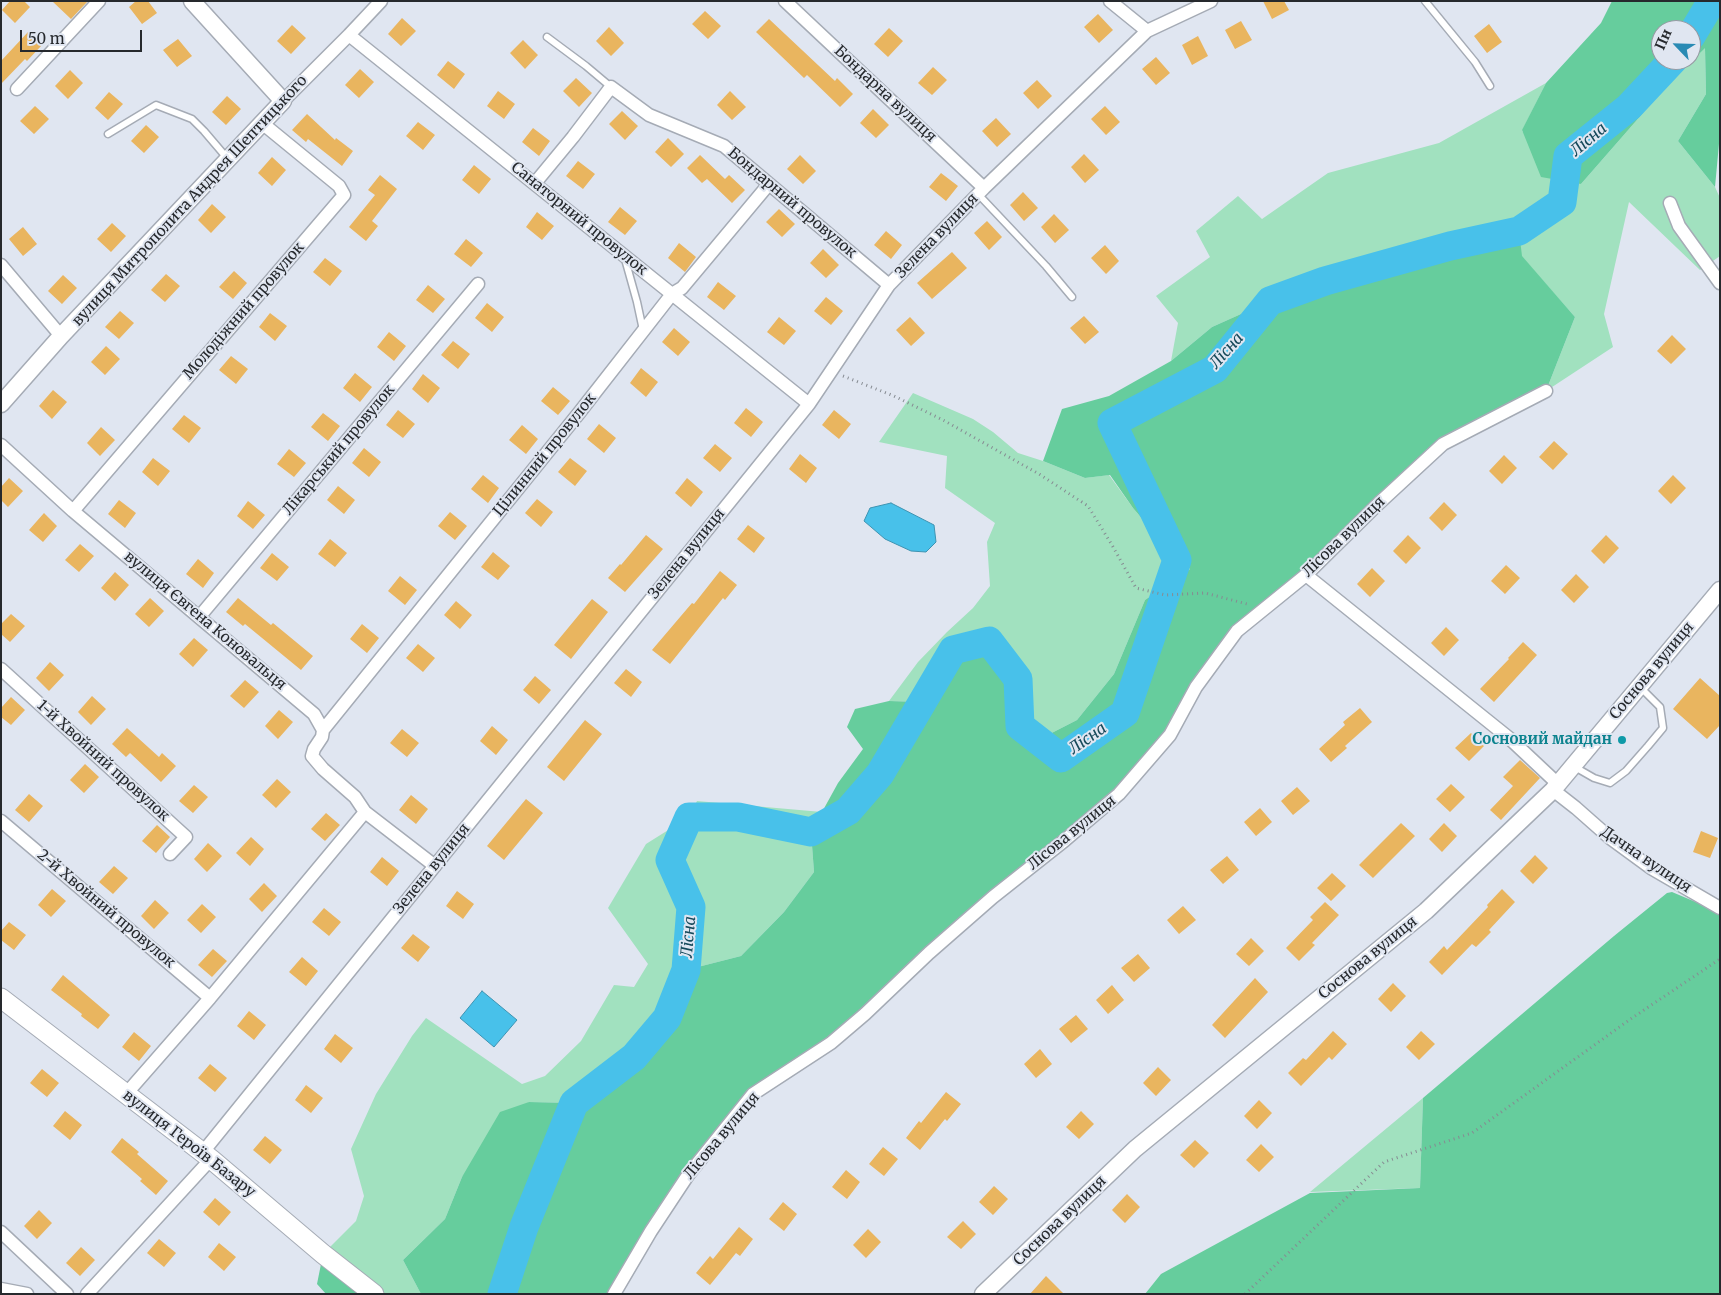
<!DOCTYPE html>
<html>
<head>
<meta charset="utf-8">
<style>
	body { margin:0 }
	#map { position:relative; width:1721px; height:1295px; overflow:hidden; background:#e0e6f1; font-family:Merriweather,serif }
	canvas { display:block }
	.frame { position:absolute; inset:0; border:2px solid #26292d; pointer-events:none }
	.north { position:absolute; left:1651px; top:20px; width:50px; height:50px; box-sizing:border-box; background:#e0e6f1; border:1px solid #969aa3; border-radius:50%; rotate:294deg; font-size:14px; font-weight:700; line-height:20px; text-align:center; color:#26292d }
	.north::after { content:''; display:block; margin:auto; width:18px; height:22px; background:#298ab4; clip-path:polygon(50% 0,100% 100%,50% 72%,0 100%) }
	.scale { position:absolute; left:20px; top:30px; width:122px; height:22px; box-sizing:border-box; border:2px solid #26292d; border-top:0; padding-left:6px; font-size:15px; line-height:18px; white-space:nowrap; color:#26292d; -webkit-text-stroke:4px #e0e6f1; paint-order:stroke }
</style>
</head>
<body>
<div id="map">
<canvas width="1721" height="1295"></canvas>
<div class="frame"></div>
<div class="north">Пн</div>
<div class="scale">50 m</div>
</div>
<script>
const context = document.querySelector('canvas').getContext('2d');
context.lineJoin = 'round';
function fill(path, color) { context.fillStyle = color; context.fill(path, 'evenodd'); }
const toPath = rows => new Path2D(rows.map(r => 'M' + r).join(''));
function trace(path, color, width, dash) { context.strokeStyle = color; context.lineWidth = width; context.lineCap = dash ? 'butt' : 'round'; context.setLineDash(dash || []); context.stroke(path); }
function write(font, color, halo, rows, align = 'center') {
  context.font = font + ' Merriweather,serif'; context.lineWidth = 4; context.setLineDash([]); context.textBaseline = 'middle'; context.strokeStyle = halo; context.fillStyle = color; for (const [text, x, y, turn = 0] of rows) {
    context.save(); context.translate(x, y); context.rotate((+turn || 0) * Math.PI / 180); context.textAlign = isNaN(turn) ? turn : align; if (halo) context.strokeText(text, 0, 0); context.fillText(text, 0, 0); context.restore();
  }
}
fill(toPath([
	[1705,47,1706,94,1678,141,1715,187,1720,198,1720,256,1700,270,1629,202,1604,314,1613,347,1546,391,1575,317,1521,256,1519,231,1450,246,1325,281,1270,301,1212,327,1171,361,1178,323,1156,296,1210,257,1196,231,1238,196,1262,219,1328,173,1439,143,1546,83,1522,131,1581,184,1671,81],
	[913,393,973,419,993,432,1018,453,1043,461,1085,478,1109,475,1133,508,1177,560,1190,569,1145,600,1114,674,1077,720,1038,740,1020,726,1018,679,953,650,921,702,889,701,918,662,947,632,973,608,990,586,987,542,995,523,945,488,947,456,879,442],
	[697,801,822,812,811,832,814,872,784,912,741,956,686,970,667,1018,634,1057,574,1103,529,1102,462,1177,445,1219,403,1260,421,1294,374,1294,323,1254,356,1221,364,1196,351,1149,376,1094,412,1036,426,1018,522,1084,545,1076,581,1041,614,985,634,987,648,964,608,908,646,844,689,817],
	[1423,1098,1420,1188,1310,1192]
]), '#a1e1bf');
fill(toPath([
	[1612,1,1720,1,1720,133,1715,187,1678,141,1706,94,1705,48,1671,81,1581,184,1541,177,1522,130,1546,83,1601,23],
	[1661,30,1691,30,1691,60,1661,60],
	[1519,231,1522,256,1575,317,1546,391,1443,444,1237,631,1170,735,1119,794,865,1014,753,1094,721,1133,614,1294,421,1294,403,1260,445,1219,462,1177,500,1112,529,1102,574,1103,634,1057,667,1018,686,970,741,956,784,912,814,872,811,832,838,783,863,749,847,727,855,709,889,701,921,702,953,650,989,641,1018,679,1020,726,1038,740,1077,720,1114,674,1145,600,1190,569,1177,560,1133,508,1110,475,1085,478,1043,461,1062,409,1109,396,1171,361,1212,327,1270,301,1325,281,1450,246],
	[1672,892,1710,908,1720,913,1720,1294,1145,1294,1161,1274,1310,1193,1420,1188,1423,1098,1614,936,1667,893],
	[323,1254,375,1294,326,1294,317,1284]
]), '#66cd9d');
const water = toPath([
	[891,503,934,525,936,542,926,552,911,551,885,539,864,521,870,508,891,503],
	[482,991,517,1020,494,1047,460,1018,482,991]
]);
fill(water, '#48c1ea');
trace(water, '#3e93b1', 1);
trace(toPath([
	[1691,36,1712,1],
	[502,1294,524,1227,574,1103,634,1057,667,1018,686,970,691,907,670,860,689,817,738,817,811,832,848,811,880,774,953,650,989,641,1018,679,1020,726,1061,758,1125,713,1177,560,1112,423,1215,369,1270,301,1325,281,1450,246,1519,231,1562,202,1568,156,1629,107,1673,60]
]), '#48c1ea', 29);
fill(toPath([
	[10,1,24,1,30,7,15,23,2,10],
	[52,1,88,1,71,19],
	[136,1,148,1,157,13,142,24,129,7],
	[1263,1,1284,1,1289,10,1272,19],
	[705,11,721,26,708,39,692,24],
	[1098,14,1113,30,1099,43,1084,27],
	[402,18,416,31,401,46,388,34],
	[769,19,835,81,837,78,853,94,840,107,807,75,804,78,756,32],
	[1241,21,1252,40,1235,49,1225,30],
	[1489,24,1502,42,1487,53,1474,36],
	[292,25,306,38,291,54,277,41],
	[609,27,624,43,611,56,596,41],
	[889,28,903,41,888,57,874,44],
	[28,32,42,45,27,61,25,59,1,84,1,61],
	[1198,36,1208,56,1192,65,1182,45],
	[178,39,192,56,177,67,163,50],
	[523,40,538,55,525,69,510,53],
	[1156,57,1170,73,1156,85,1142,69],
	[448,61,465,74,454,89,437,75],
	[933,67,947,80,932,95,918,83],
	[360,69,374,82,359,98,345,85],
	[70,70,83,83,68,99,55,86],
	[576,78,592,93,579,107,563,91],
	[1037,80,1052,96,1038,109,1023,93],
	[498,91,515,104,504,119,487,106],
	[730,91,746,107,732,120,717,105],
	[109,92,123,104,108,120,95,108],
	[227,96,241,109,226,125,212,112],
	[35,106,49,119,34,134,20,121],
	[1105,106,1120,122,1106,135,1091,119],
	[873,109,889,125,876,138,860,123],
	[622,111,638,126,625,140,609,124],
	[307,114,335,140,336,138,353,151,342,166,308,139,306,142,292,130],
	[996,118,1011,134,997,147,982,131],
	[418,122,435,135,423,150,406,136],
	[146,125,159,137,144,153,131,141],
	[533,128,550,141,539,156,522,142],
	[668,138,684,154,671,167,655,152],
	[1084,154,1099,170,1085,183,1071,167],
	[700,155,725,179,729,175,745,190,732,203,707,179,702,183,687,168],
	[800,155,816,171,803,184,787,169],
	[272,157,286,170,272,186,258,173],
	[578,161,595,174,583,189,566,176],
	[474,165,491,179,479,194,462,180],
	[941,173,958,186,946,201,929,187],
	[380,175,397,189,372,221,378,226,366,241,349,227,375,195,368,190],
	[1023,192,1038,208,1024,221,1010,205],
	[212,204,226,217,211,233,198,220],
	[620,207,637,221,625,235,608,222],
	[779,209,795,224,782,237,766,222],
	[537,212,554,226,542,240,526,227],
	[1054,214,1069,230,1055,243,1041,227],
	[987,221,1002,237,989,250,974,233],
	[112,223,126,236,111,252,97,239],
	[23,227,37,244,23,256,9,239],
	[886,231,902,245,891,259,874,245],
	[466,239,483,253,471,267,454,254],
	[679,243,696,257,685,272,668,258],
	[1105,245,1119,261,1106,274,1091,258],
	[823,249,839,265,826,278,810,263],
	[952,252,967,268,932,299,917,283],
	[325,258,342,271,330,286,313,272],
	[234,271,247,283,233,299,219,287],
	[166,274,180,286,165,302,151,290],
	[63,275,77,288,62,304,48,291],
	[718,282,736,296,724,310,707,297],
	[428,285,445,299,433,313,416,300],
	[826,297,843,311,831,325,814,311],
	[487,303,504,317,492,332,475,318],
	[120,311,134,323,119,339,105,327],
	[270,313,287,326,275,341,259,327],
	[1084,316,1099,332,1085,344,1070,328],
	[779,317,796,331,784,345,767,332],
	[910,317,925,333,911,346,896,330],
	[674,328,690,342,678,356,662,342],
	[389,332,406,346,394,361,377,347],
	[1672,335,1686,349,1671,364,1657,351],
	[453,341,470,354,458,369,441,355],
	[106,346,120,359,105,375,91,362],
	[231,356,248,369,236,384,219,370],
	[641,368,658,382,646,397,630,383],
	[355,373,372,387,360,402,343,388],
	[423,374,440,388,428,403,412,389],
	[553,387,570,401,558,415,541,401],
	[53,390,67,402,52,419,39,406],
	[746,408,763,422,751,437,734,423],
	[398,410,415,424,403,438,386,425],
	[834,410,851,424,839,439,822,425],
	[323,413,340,426,328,441,311,427],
	[184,415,201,428,189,443,172,429],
	[599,424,616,438,604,453,587,439],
	[522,425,538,439,526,454,509,440],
	[101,427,115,440,100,456,87,443],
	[1554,441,1568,454,1553,470,1539,457],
	[715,444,732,458,720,472,703,458],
	[364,448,381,462,369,477,352,463],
	[289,449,306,463,294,477,277,464],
	[800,454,817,468,806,483,789,469],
	[1504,455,1517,468,1502,484,1489,471],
	[153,458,170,471,158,486,142,472],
	[570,458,587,471,575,486,558,472],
	[483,475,499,488,488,503,471,489],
	[1673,475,1686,488,1671,504,1658,491],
	[9,478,23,491,8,507,1,500,1,487],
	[687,478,703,492,691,507,675,493],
	[338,486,355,500,344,514,327,500],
	[537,499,553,512,541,527,525,513],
	[119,500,136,513,125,528,108,514],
	[248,501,265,515,253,529,237,516],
	[1444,502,1457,515,1442,531,1429,518],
	[450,512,467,526,455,540,438,526],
	[44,513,57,526,43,542,29,530],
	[748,525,765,538,754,553,737,539],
	[646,535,663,549,625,592,608,578,620,564,621,565],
	[1408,535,1421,548,1406,564,1393,551],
	[1606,535,1619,548,1604,564,1591,551],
	[330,539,347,553,335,567,318,554],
	[80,544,94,556,79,572,65,560],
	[493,552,510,566,498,580,481,567],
	[272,553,289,567,277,581,260,568],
	[198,559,214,573,203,588,186,574],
	[1506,565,1520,578,1505,594,1491,581],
	[1372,568,1385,581,1370,597,1357,584],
	[720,571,737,585,725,600,723,598,670,664,652,650,692,603,694,604],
	[115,572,129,585,115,601,101,588],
	[1576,574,1589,587,1574,603,1561,590],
	[400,576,417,590,405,605,388,591],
	[150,598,164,611,149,627,135,614],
	[238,598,271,625,273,623,313,656,301,670,245,624,243,626,226,612],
	[592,599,608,612,571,659,554,645],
	[456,601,472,615,460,629,444,615],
	[11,614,25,626,10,642,1,634,1,624],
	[362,624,379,638,367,653,350,639],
	[1446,627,1459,640,1444,656,1431,643],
	[194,638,208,650,193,667,179,654],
	[1523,642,1537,655,1494,702,1480,689,1509,659,1508,658],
	[418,644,435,658,423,672,406,658],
	[50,662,64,675,49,691,36,678],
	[626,669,642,682,631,697,614,683],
	[535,676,551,690,539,704,523,690],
	[1700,678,1720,696,1720,725,1707,739,1673,709],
	[245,680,259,692,244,708,230,696],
	[92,696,106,709,91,725,78,712],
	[11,697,25,710,11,725,1,717,1,708],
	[1360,708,1372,722,1345,746,1347,748,1331,762,1319,749,1345,725,1343,722],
	[279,710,293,722,278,739,265,726],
	[585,720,602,734,564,781,547,767],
	[492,726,508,740,496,755,480,741],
	[127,728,159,757,162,753,176,766,161,782,130,753,126,757,112,744],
	[402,729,419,743,407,757,390,743],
	[1471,733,1484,746,1469,761,1455,748],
	[1520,760,1540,778,1501,820,1490,810,1513,786,1503,777],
	[85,764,99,777,84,793,70,780],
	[277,779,291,792,276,808,262,795],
	[1451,784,1465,797,1450,812,1436,799],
	[194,785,208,797,193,813,179,801],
	[1297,787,1310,801,1293,815,1281,801],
	[29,794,43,806,29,822,15,810],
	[411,795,428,809,416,824,399,810],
	[526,799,543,813,504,860,487,846],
	[1260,808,1272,822,1256,836,1244,822],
	[326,813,340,825,325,841,311,829],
	[1401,823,1415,836,1373,878,1359,865],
	[1444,823,1457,836,1442,852,1429,839],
	[157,825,170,837,156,853,142,841],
	[1701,831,1718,838,1710,858,1693,852],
	[251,837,264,849,250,866,236,853],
	[208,843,222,856,207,872,194,859],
	[1535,855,1548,868,1533,884,1520,871],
	[1227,856,1239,870,1223,884,1210,870],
	[382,857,399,871,387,886,370,872],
	[114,866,128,878,113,894,99,882],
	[1332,873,1346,886,1331,901,1317,888],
	[264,883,277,896,262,912,249,899],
	[52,889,66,901,51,917,38,905],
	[1502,889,1515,902,1489,930,1491,932,1476,947,1472,944,1442,975,1429,962,1444,946,1447,950,1488,907,1487,905],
	[457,891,474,904,463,919,446,906],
	[155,900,169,913,154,929,141,916],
	[1325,902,1339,915,1312,943,1315,945,1299,961,1286,948,1313,920,1310,917],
	[202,904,216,917,201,933,187,920],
	[1183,906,1196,920,1179,934,1167,920],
	[324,908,341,922,329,936,312,922],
	[9,922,26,935,14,950,1,940,1,931],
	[413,934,430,947,418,962,401,948],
	[1251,938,1264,951,1249,966,1236,954],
	[213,949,227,961,212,977,198,965],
	[1138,954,1150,968,1134,982,1121,968],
	[302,957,318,971,306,986,289,972],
	[63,975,110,1015,98,1029,81,1016,82,1014,51,990],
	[1255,978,1268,992,1225,1038,1212,1025],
	[1393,983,1406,996,1391,1012,1378,999],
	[1112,985,1124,1000,1108,1014,1096,1000],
	[249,1011,266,1025,254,1040,237,1026],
	[1076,1015,1088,1029,1071,1043,1059,1029],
	[1333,1031,1347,1044,1332,1060,1329,1057,1301,1086,1288,1073,1303,1058,1306,1060],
	[1421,1031,1435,1044,1419,1060,1406,1047],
	[134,1032,151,1046,139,1061,122,1047],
	[335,1034,353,1048,341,1063,324,1049],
	[1040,1049,1052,1064,1036,1078,1024,1064],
	[210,1064,227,1078,215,1092,198,1078],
	[1158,1067,1171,1080,1156,1096,1143,1083],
	[42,1069,59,1083,47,1097,30,1083],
	[306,1085,323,1098,311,1113,295,1100],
	[946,1092,961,1104,947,1121,945,1119,920,1150,906,1138,919,1121,921,1123],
	[1259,1100,1272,1113,1257,1129,1244,1116],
	[65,1111,82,1125,70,1140,53,1126],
	[1081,1111,1094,1124,1079,1139,1066,1127],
	[265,1136,282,1150,270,1164,253,1150],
	[122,1138,139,1152,137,1154,168,1181,156,1195,140,1181,142,1179,111,1152],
	[1195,1140,1209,1153,1194,1168,1180,1155],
	[1261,1144,1274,1157,1259,1172,1246,1160],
	[883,1147,898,1159,884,1176,869,1164],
	[846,1170,860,1182,847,1199,832,1187],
	[994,1186,1008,1199,993,1215,979,1202],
	[1127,1194,1140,1207,1125,1223,1112,1210],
	[215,1198,231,1212,219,1226,203,1212],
	[783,1202,797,1214,784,1231,769,1219],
	[39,1210,52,1223,37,1239,24,1226],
	[963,1221,976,1234,961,1249,947,1237],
	[739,1227,753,1239,740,1256,736,1253,710,1285,696,1273,710,1256,713,1259],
	[868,1229,881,1242,866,1258,853,1245],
	[159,1239,176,1253,164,1267,147,1253],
	[219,1243,236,1257,224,1271,208,1257],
	[81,1247,95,1260,80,1276,66,1263],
	[1046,1276,1064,1294,1030,1294]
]), '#e9b55f');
const service = toPath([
	[1425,1,1475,62,1490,86],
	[547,37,586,66,611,87],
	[108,134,156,105,192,119,204,131,227,158],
	[978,194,1046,266,1072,297],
	[625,259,637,302,643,330],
	[1573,766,1594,778,1610,783,1626,771,1648,746,1663,728,1660,707,1640,687]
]);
const minor = toPath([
	[785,1,984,188],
	[1110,1,1147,31],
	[349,35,809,404],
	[17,89,99,1],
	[283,101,349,35,381,1],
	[535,183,573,137,611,87,649,115,724,146,889,285],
	[1670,203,1679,226,1720,283],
	[1,265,61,336],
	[1,445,73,511,314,714,323,730,322,737,314,749,312,756,323,769,355,797,365,812,435,866],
	[73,511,344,195,339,186,262,123],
	[1306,575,1509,738,1558,784],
	[200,616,478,284],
	[1,669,186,837,170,854],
	[323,730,579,413,672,294,682,288,769,184],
	[1553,790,1576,808,1610,838,1651,868,1720,908],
	[1,821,210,998],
	[126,1094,210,998,365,812],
	[203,1152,809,404,889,285,984,188,1147,31,1211,1],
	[1,1232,67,1294],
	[1,1289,27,1294],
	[87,1294,211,1159],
	[614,1294,651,1231,688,1175,753,1094,831,1043,865,1014,929,953,993,897,1065,840,1119,794,1170,735,1196,687,1237,631,1306,575,1378,504,1443,444,1546,391]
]);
const tertiary = toPath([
	[1,404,61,336,283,101,192,1],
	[983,1294,1135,1149,1426,911,1553,790,1720,590]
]);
const secondary = toPath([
	[1,998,211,1159,323,1254,374,1294]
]);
trace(service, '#a5abb5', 9);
trace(minor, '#a5abb5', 15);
trace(tertiary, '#a5abb5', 19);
trace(secondary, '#a5abb5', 21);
trace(toPath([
	[843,376,894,396,943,420,1039,474,1088,506,1112,545,1136,588,1165,595,1205,593,1247,604],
	[1245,1294,1384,1162,1472,1133,1632,1018,1720,959]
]), '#868b92', 3, [1, 4]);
trace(service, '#fff', 6);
trace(minor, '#fff', 12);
trace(tertiary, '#fff', 16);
trace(secondary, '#fff', 19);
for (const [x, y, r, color] of [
	[1622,740,5,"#0f9aa8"]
]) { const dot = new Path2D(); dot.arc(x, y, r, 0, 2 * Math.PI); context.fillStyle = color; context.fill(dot); trace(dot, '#e0e6f1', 2); }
write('15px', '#26292d', '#e0e6f1', [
	["Бондарна вулиця",885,94,43],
	["вулиця Митрополита Андрея Шептицького",190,201,-47],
	["Бондарний провулок",792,203,40],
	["Санаторний провулок",579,219,39],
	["Зелена вулиця",937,236,-46],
	["Молодіжний провулок",244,311,-49],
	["Лікарський провулок",339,450,-50],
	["Цілинний провулок",545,455,-51],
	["Лісова вулиця",1344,537,-44],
	["Зелена вулиця",687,554,-51],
	["вулиця Євгена Коновальця",205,621,40],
	["Соснова вулиця",1652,671,-50],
	["1-й Хвойний провулок",103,761,42],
	["Лісова вулиця",1072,833,-39],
	["Дачна вулиця",1646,860,34],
	["Зелена вулиця",432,869,-51],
	["2-й Хвойний провулок",106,909,40],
	["Соснова вулиця",1368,958,-39],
	["Лісова вулиця",722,1136,-50],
	["вулиця Героїв Базару",189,1144,38],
	["Соснова вулиця",1060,1221,-44]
]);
write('bold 15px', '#0d838f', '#e0e6f1', [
	["Сосновий майдан",1612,740]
], 'right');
write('italic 16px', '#16495a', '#e0e6f1', [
	["Лісна",1589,140,-40],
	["Лісна",1227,351,-48],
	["Лісна",1088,739,-35],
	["Лісна",689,937,-85]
]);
</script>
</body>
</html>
